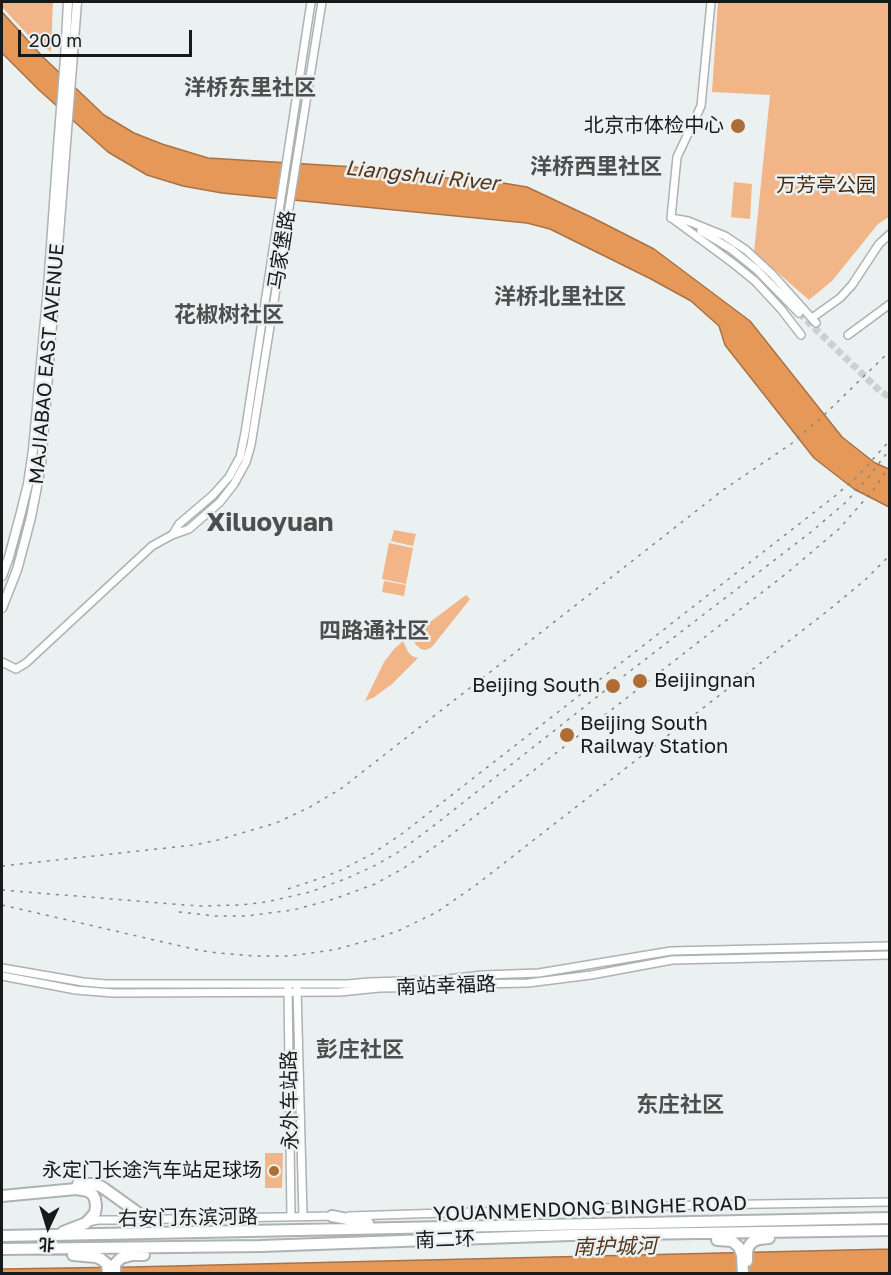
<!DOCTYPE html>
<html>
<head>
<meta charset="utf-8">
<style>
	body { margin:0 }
	#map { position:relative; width:891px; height:1275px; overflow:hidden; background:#ebf1f0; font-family:"Golos Text","Noto Sans SC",sans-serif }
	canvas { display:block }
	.frame { position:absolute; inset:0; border:3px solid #181a1a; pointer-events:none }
	.north { position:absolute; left:18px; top:1197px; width:60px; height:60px; -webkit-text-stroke:4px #ebf1f0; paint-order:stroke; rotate:184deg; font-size:16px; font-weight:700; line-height:24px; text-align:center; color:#181a1a }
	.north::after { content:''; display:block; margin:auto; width:21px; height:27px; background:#181a1a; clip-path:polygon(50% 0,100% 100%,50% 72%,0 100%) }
	.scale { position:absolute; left:18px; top:30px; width:174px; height:27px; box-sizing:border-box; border:3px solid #181a1a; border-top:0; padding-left:8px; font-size:18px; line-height:21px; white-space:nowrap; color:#181a1a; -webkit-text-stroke:4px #ebf1f0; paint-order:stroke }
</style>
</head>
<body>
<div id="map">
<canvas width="891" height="1275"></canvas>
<div class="frame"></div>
<div class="north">北</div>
<div class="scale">200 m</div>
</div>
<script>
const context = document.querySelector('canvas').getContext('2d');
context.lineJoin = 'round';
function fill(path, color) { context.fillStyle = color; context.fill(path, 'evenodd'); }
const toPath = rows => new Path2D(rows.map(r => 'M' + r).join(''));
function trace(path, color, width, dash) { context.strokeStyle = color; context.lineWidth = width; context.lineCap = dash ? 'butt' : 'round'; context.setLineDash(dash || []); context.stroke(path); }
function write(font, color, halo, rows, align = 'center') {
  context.font = font + ' "Golos Text","Noto Sans SC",sans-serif'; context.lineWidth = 5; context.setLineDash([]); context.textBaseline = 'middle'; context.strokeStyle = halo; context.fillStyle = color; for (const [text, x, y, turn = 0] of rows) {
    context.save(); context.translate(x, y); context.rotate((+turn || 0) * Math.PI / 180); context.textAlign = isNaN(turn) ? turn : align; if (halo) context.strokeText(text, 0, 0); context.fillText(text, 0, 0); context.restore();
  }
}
fill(toPath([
	[2,2,53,2,51,52,28,35,2,7],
	[718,2,889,2,889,217,878,224,832,281,809,300,754,252,770,95,712,92],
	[734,182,752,184,750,219,731,217],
	[394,530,416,534,413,546,391,541],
	[389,543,413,548,406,584,382,579],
	[384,581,406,585,404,596,382,592],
	[466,595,470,599,432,647,426,650,421,649,415,644,414,639,422,628],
	[403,641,408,652,412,656,418,658,392,684,373,698,365,701,384,662,394,649],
	[265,1153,283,1153,282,1188,265,1188]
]), '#f1b588');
const water = toPath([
	[2,12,43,57,104,115,134,133,162,144,208,158,355,167,397,174,497,182,527,187,593,218,654,249,750,321,842,437,875,463,889,469,889,507,854,489,814,458,725,345,719,326,691,301,651,279,550,229,527,223,222,193,183,186,147,175,108,152,39,90,2,53,2,12],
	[890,1249,889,1274,2,1274,2,1269,131,1267,890,1249]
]);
fill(water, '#e69858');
trace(water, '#a87245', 1.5);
trace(toPath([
	[799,313,881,392,890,397]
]), '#cbd1d0', 7, [7, 3.5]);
const minor = toPath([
	[671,218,677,157,701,106,711,2],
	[671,218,688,221,725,236,746,250,772,274,816,323],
	[673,219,734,264,755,281,781,309,801,335],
	[701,231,731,249,757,270,799,313],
	[812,318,840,298,852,285,879,244,890,234],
	[848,335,890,304],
	[173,534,179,524,213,495,229,477,240,457,245,433,311,2],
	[2,662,16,669,26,663,152,546,172,535,189,529,220,502,234,484,246,462,251,445,322,2],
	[2,968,83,982,106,984,348,984,369,982,438,980,483,975,539,973,671,951,890,946],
	[2,976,76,990,113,993,340,992,379,988,445,987,475,984,528,983,591,975,672,960,890,955],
	[288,988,291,1217],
	[297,988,303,1216],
	[349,1216,698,1205,890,1202],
	[88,1222,98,1220,114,1220,335,1216]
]);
const major = toPath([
	[2,576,9,557,20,516,28,484,33,450,48,288,58,147,65,58,68,2],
	[2,608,17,570,24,544,31,517,41,466,77,2]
]);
const highway = toPath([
	[78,1184,94,1184,102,1187,148,1220],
	[2,1196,76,1189,88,1191,93,1195,95,1199,96,1206,95,1213,86,1223,63,1232],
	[332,1216,368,1223],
	[2,1236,890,1218],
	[717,1240,732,1241,739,1247,742,1255,743,1274],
	[2,1249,261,1246,570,1235,890,1230],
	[73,1255,96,1257,101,1259,107,1264,108,1274],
	[747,1261,747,1251,749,1246,752,1242,759,1239,769,1238],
	[115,1274,115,1264,121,1258,132,1255,144,1255]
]);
trace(minor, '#adb2b2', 10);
trace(major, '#adb2b2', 11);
trace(highway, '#adb2b2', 14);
trace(minor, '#fff', 7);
trace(major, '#fff', 8);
trace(highway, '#fff', 10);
trace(toPath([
	[2,866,194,845,218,840,276,823,310,807,342,788,356,777,723,490,791,444,824,415,890,351],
	[288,889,324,877,341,870,372,854,403,833,835,496,858,476,890,440],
	[2,890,198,906,241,905,266,902,310,892,350,877,376,865,400,851,436,824,612,685,811,532,845,503,866,480,890,449],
	[2,905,198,950,217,953,256,956,289,956,333,950,378,938,400,930,437,912,476,885,830,609,865,580,890,555],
	[179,912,215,916,246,916,293,910,334,899,356,891,375,884,404,868,447,838,787,573,840,528,874,489,890,466]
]), '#838786', 1.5, [3, 6]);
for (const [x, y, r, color] of [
	[738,126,8,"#ae6d37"],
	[640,681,8,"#ae6d37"],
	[613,686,8,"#ae6d37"],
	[567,735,8,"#ae6d37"],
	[274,1171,6,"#ae6d37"]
]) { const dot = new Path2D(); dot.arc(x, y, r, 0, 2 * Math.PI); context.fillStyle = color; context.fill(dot); trace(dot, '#ebf1f0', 2); }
write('20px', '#181a1a', '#ebf1f0', [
	["北京市体检中心",724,126],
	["Beijingnan",654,681,"left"],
	["Beijing South",600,686],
	["Beijing South",580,724,"left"],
	["Railway Station",580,747,"left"],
	["永定门长途汽车站足球场",262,1171]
], 'right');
write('20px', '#47280d', '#ebf1f0', [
	["万芳亭公园",826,186]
]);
write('20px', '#181a1a', '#ebf1f0', [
	["马家堡路",282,250,-81],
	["MAJIABAO EAST AVENUE",47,364,-85],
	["南站幸福路",446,986,-2],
	["永外车站路",290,1100,-91],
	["YOUANMENDONG BINGHE ROAD",590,1209,-2],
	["右安门东滨河路",188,1218,-1],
	["南二环",445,1240,-2]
]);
write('italic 21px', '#56351a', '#ebf1f0', [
	["Liangshui River",422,176,6],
	["南护城河",615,1247,-1]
]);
write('bold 22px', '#4b504f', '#ebf1f0', [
	["洋桥东里社区",250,88],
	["洋桥西里社区",596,167],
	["洋桥北里社区",560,297],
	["花椒树社区",229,315],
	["四路通社区",374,631],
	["彭庄社区",360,1050],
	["东庄社区",680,1105]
]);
write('bold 26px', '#4b504f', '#ebf1f0', [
	["Xiluoyuan",270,523]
]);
</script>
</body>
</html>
